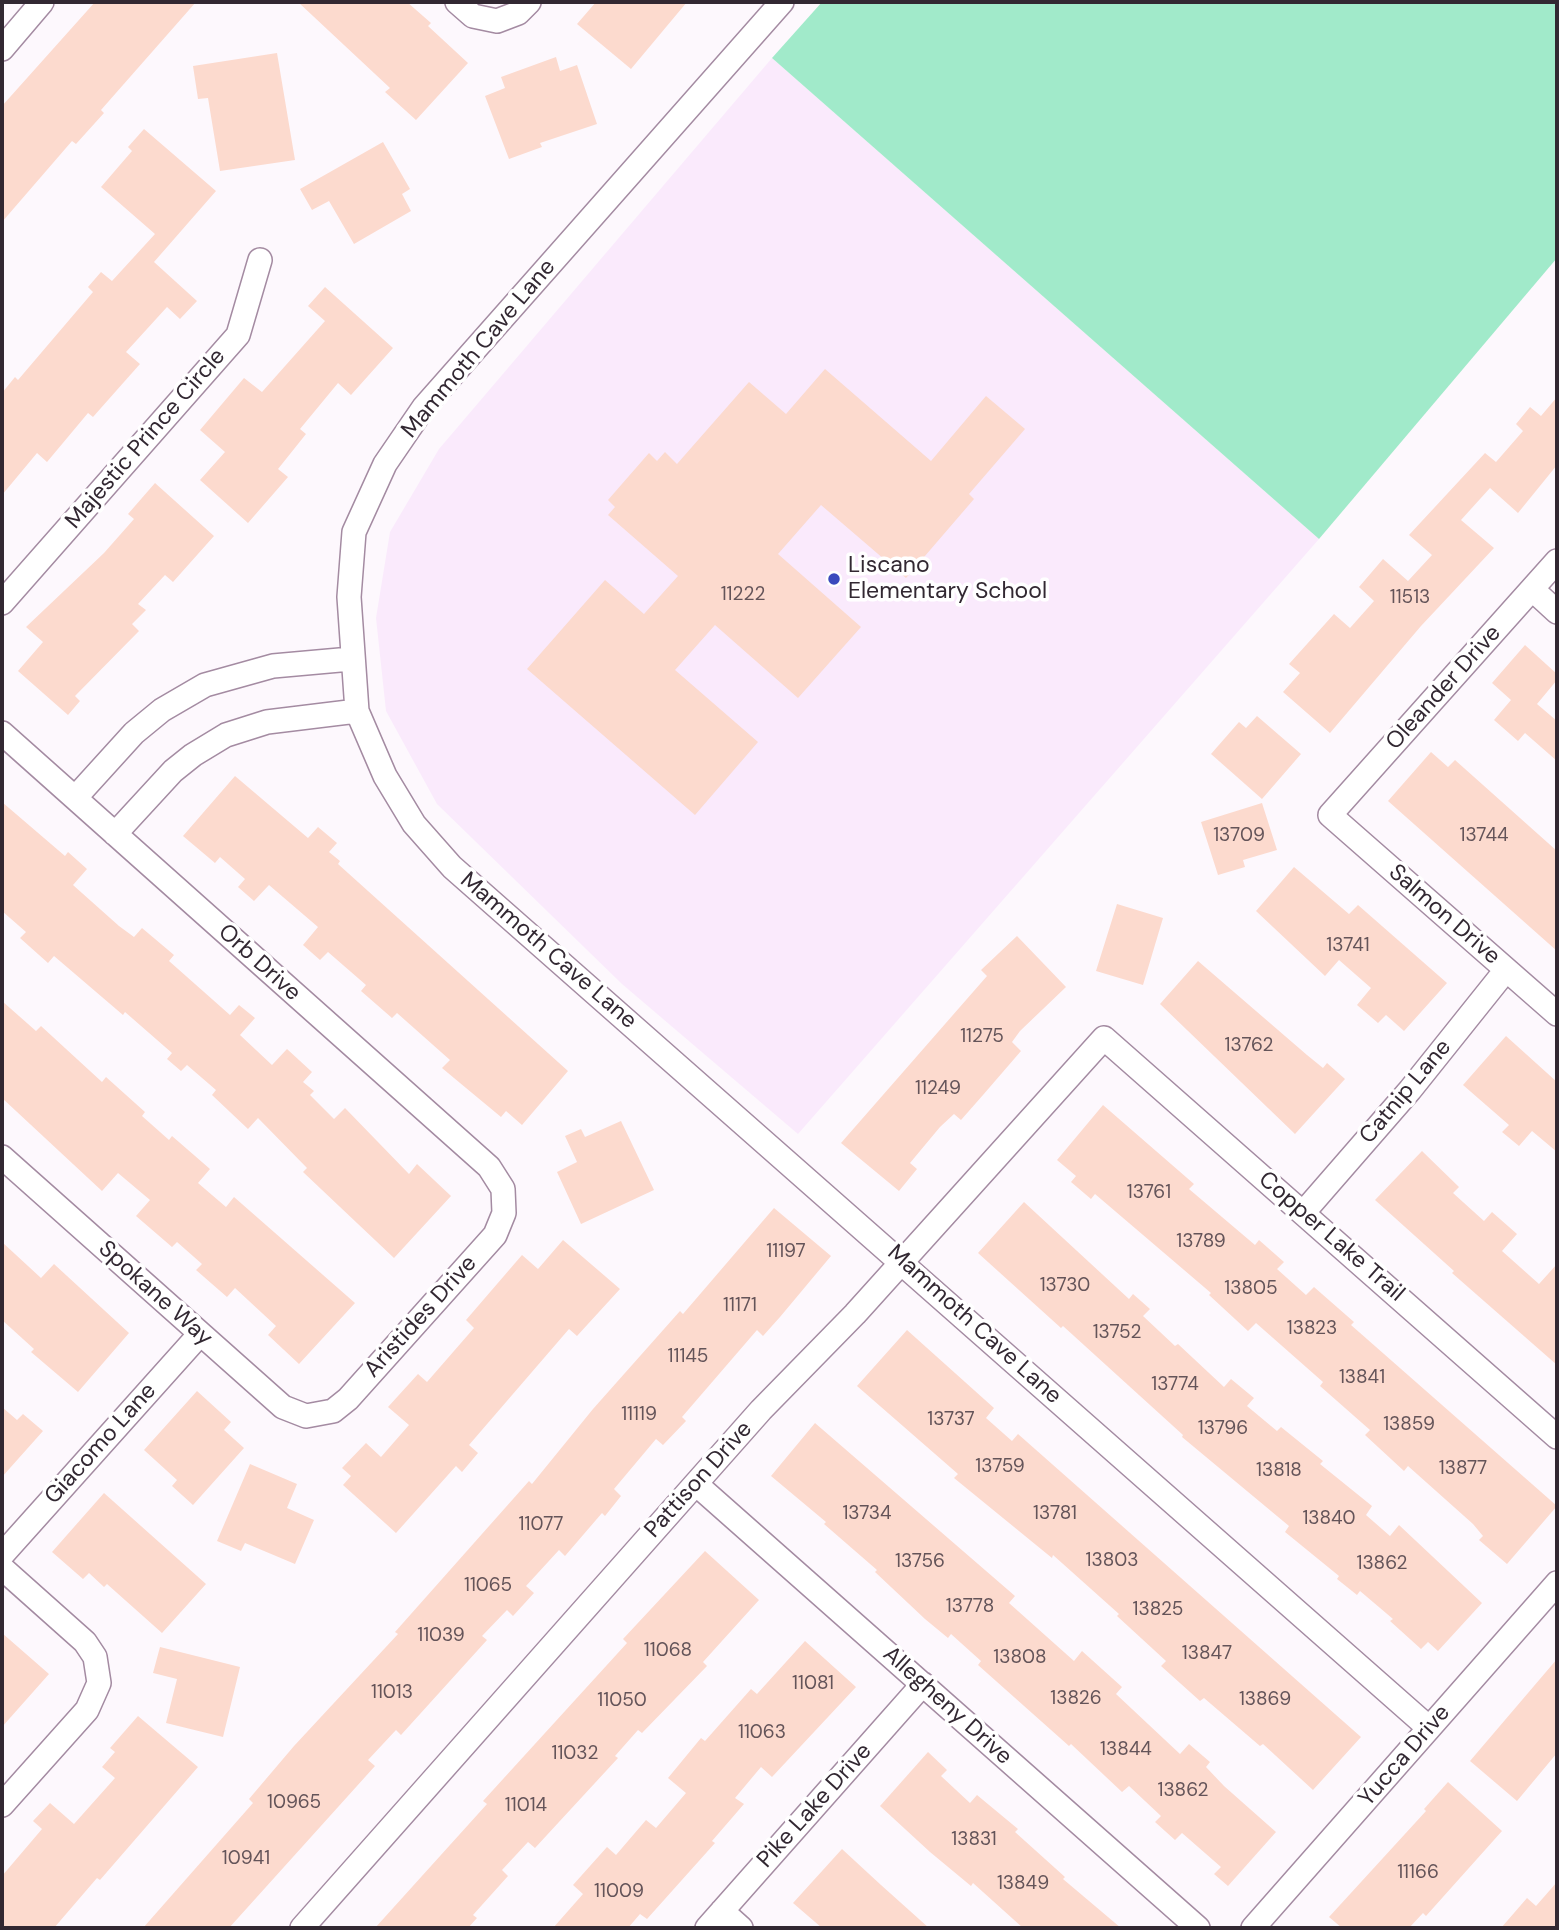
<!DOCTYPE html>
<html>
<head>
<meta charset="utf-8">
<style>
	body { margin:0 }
	#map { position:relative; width:1559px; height:1930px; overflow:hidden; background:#fdf8fd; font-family:"DM Sans",sans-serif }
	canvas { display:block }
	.frame { position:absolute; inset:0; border:4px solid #322832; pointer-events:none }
</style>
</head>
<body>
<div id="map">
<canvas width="1559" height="1930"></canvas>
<div class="frame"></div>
</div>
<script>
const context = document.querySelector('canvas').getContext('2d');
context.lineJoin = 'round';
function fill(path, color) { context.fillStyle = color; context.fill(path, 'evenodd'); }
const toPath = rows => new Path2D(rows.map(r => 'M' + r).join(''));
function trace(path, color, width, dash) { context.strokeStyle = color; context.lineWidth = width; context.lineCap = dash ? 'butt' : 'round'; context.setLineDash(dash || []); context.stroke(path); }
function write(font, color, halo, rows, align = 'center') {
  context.font = font + ' "DM Sans",sans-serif'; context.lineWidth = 7; context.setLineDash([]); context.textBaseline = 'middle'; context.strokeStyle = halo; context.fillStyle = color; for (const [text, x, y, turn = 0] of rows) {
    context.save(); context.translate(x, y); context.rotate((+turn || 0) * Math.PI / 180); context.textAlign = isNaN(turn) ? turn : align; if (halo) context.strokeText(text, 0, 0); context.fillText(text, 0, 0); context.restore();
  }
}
fill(toPath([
	[772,58,1319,539,798,1134,622,984,437,804,386,711,376,618,390,532,439,449]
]), '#faeafc');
fill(toPath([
	[822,2,1557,2,1557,258,1319,539,772,58]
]), '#a1eaca');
fill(toPath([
	[95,2,196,2,101,110,104,113,76,144,72,141,2,222,2,106],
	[298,2,407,2,431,23,428,26,468,63,416,120,385,92,390,88],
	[596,2,687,2,631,69,577,24],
	[277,53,295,160,220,171,208,98,198,99,193,66],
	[556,57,560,71,577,65,597,124,540,143,542,147,509,159,485,96,505,88,501,77],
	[144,129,216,191,154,262,197,301,180,319,167,307,126,352,140,364,124,382,93,417,88,413,47,462,37,453,2,495,2,393,15,377,18,380,93,292,88,287,101,272,112,281,155,234,101,187,132,151,128,147],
	[383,142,410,189,402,194,411,211,354,244,329,201,312,210,300,189],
	[325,287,393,348,351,395,338,383,300,429,306,434,278,469,288,477,248,523,200,480,225,452,200,430,244,378,262,392,325,321,308,306],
	[825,369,931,461,986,396,1025,429,969,494,974,499,906,578,821,505,778,554,861,627,798,698,715,625,675,670,758,742,695,815,527,669,605,580,644,614,678,576,608,515,615,507,608,500,649,453,657,461,665,452,677,464,749,382,786,414],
	[1557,397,1557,465,1518,513,1490,488,1461,520,1494,548,1421,626,1330,733,1283,692,1300,673,1289,664,1334,614,1350,628,1374,601,1359,587,1383,559,1408,581,1432,555,1409,535,1485,453,1496,462,1523,431,1516,424,1530,407,1541,416],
	[155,483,214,536,173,582,165,575,138,604,146,610,132,624,139,631,75,696,80,701,68,715,18,671,43,642,26,627,104,553,134,519,128,514],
	[1525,645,1557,674,1557,680,1537,704,1557,721,1557,761,1525,733,1518,741,1494,720,1511,700,1492,683],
	[1257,716,1301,754,1262,799,1211,754,1239,722,1246,728],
	[1431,752,1448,767,1455,760,1557,851,1557,951,1388,801],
	[235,776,308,838,318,827,337,843,329,852,340,861,338,864,568,1071,522,1125,506,1111,501,1117,460,1083,442,1068,450,1060,397,1013,392,1018,361,991,366,985,328,952,320,960,303,945,318,927,269,885,254,901,238,887,245,879,220,857,215,863,183,836],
	[2,802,65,856,68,852,87,869,73,885,119,926,134,937,142,928,174,955,169,961,230,1015,239,1005,255,1018,240,1035,272,1065,287,1049,312,1072,303,1082,314,1091,310,1095,334,1119,345,1108,409,1174,417,1164,451,1196,394,1258,303,1172,307,1168,258,1118,248,1129,212,1095,216,1090,187,1065,181,1071,167,1059,172,1053,125,1012,123,1015,54,956,48,963,20,938,26,932,2,911],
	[1262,803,1277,850,1243,860,1245,867,1218,875,1201,822],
	[1294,867,1349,914,1358,905,1447,983,1404,1031,1386,1015,1378,1023,1357,1005,1371,988,1339,960,1325,976,1256,911],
	[1117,904,1163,918,1143,985,1096,971],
	[1017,936,1066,987,1020,1031,1012,1042,1021,1051,983,1095,961,1120,954,1114,940,1127,910,1163,917,1169,899,1191,841,1143,987,976,981,970],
	[1198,961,1307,1055,1323,1068,1327,1063,1345,1079,1295,1134,1160,1004],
	[2,1001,36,1031,41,1026,102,1082,106,1077,145,1112,142,1116,169,1140,172,1136,210,1169,198,1183,226,1207,234,1197,355,1303,299,1364,268,1335,276,1326,235,1288,227,1297,196,1270,202,1264,177,1242,172,1247,136,1216,150,1200,118,1173,102,1191,2,1098],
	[1506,1036,1557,1082,1557,1152,1532,1131,1519,1146,1502,1132,1509,1125,1463,1085],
	[1103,1105,1194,1184,1189,1189,1255,1245,1259,1240,1284,1262,1277,1269,1306,1295,1314,1287,1354,1322,1351,1325,1557,1506,1507,1564,1479,1540,1483,1536,1473,1524,1408,1466,1404,1471,1365,1435,1370,1430,1320,1386,1323,1382,1256,1323,1248,1331,1209,1295,1211,1293,1095,1194,1091,1199,1071,1182,1076,1176,1057,1160],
	[621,1121,654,1190,581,1224,557,1172,577,1162,565,1136,581,1129,585,1137],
	[1422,1151,1459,1187,1453,1193,1484,1221,1492,1212,1517,1234,1502,1251,1539,1284,1557,1264,1557,1365,1452,1273,1454,1271,1375,1200],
	[1024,1202,1129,1299,1133,1294,1150,1309,1143,1316,1175,1346,1178,1344,1224,1387,1231,1379,1254,1398,1247,1406,1277,1431,1281,1427,1323,1461,1320,1464,1372,1506,1366,1515,1390,1536,1399,1525,1482,1603,1438,1651,1428,1642,1421,1649,1390,1621,1393,1619,1360,1591,1357,1595,1337,1579,1339,1576,1285,1532,1289,1526,1182,1437,1183,1435,1063,1326,1061,1328,978,1253],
	[774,1208,831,1256,780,1317,763,1336,757,1330,682,1417,686,1421,663,1445,656,1439,614,1489,621,1496,605,1516,602,1513,565,1556,559,1550,526,1586,534,1593,513,1616,507,1610,482,1636,487,1640,401,1735,396,1730,368,1760,375,1766,229,1928,143,1928,253,1803,249,1799,294,1746,398,1634,395,1632,529,1481,532,1484,593,1409,680,1311,683,1314],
	[563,1240,620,1289,577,1336,569,1329,469,1445,478,1453,462,1472,456,1466,396,1533,343,1485,351,1476,342,1468,366,1443,381,1457,409,1425,388,1407,418,1374,427,1382,474,1328,466,1320,522,1255,538,1269],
	[2,1242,41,1278,54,1264,129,1333,78,1392,31,1352,34,1349,2,1320],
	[907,1330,994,1408,986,1418,1012,1441,1018,1434,1361,1737,1313,1790,1263,1744,1260,1746,1204,1698,1200,1701,1161,1666,1166,1661,1117,1616,1119,1614,1053,1555,1052,1558,954,1478,958,1474,857,1386],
	[197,1391,231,1422,224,1430,244,1448,193,1505,172,1486,177,1480,144,1450],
	[2,1407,17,1420,23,1414,43,1431,2,1477],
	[815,1423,1015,1596,1009,1603,1074,1661,1082,1651,1122,1687,1116,1694,1180,1754,1189,1744,1210,1762,1206,1767,1224,1786,1276,1832,1228,1886,1214,1874,1221,1867,1182,1833,1175,1840,1155,1822,1161,1816,1129,1786,1122,1792,1071,1744,1069,1746,978,1665,981,1661,951,1634,948,1638,925,1619,875,1572,877,1570,824,1524,826,1522,771,1476],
	[250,1464,297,1484,287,1508,314,1520,295,1564,245,1543,241,1551,217,1541],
	[104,1493,206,1584,162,1633,107,1584,104,1587,89,1573,83,1579,52,1552],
	[705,1551,759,1600,703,1662,707,1666,642,1733,638,1730,615,1756,618,1758,535,1848,528,1842,502,1870,508,1876,473,1915,477,1918,468,1928,375,1928,487,1804,483,1801,627,1643,623,1639],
	[2,1633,49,1674,2,1727],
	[805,1641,856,1687,772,1777,761,1767,735,1798,744,1804,712,1841,715,1843,647,1919,640,1914,628,1928,553,1928,583,1894,573,1885,607,1847,616,1855,646,1820,656,1828,686,1793,668,1778,701,1738,705,1741,751,1689,757,1694],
	[160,1647,240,1667,223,1737,166,1723,177,1679,153,1673],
	[1557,1659,1557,1753,1517,1801,1470,1761],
	[138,1716,198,1767,100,1880,97,1878,54,1928,2,1928,2,1876,42,1829,33,1821,50,1803,74,1824,115,1778,102,1767,115,1752,110,1748],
	[928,1752,947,1770,941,1776,970,1803,977,1795,1018,1829,1015,1832,1065,1877,1063,1879,1121,1928,1023,1928,973,1883,971,1886,930,1852,880,1806],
	[1448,1782,1502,1831,1426,1916,1423,1913,1409,1928,1342,1928,1329,1917,1426,1811,1424,1809],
	[842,1849,881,1885,929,1928,822,1928,793,1903],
	[1557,1882,1557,1928,1501,1928,1527,1898,1536,1906]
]), '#fcdace');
const minor = toPath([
	[457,2,473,16,497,21,518,13,529,2],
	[782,2,424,407,385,464,354,532,349,597,357,711,385,776,414,824,452,867,1429,1728],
	[2,49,42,2],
	[1557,561,1330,815,1557,1014],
	[1533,590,1557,612],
	[2,603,238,335,260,260],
	[2,733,489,1167,503,1189,504,1213,495,1235,348,1399,333,1411,306,1416,283,1407,2,1157],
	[75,798,134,733,162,710,205,685,273,666,351,659],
	[115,834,173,771,193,755,226,735,267,722,357,711],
	[1303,1213,1410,1090,1506,970],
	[696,1484,1198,1928],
	[2,1555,200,1334],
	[2,1568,85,1642,95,1657,99,1683,87,1710,2,1805],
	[722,1911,741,1928],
	[302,1928,761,1410,855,1314,1104,1038,1557,1437],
	[707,1928,923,1684],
	[1253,1928,1557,1583]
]);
trace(minor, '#a48ba2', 26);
trace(minor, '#fff', 23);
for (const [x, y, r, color] of [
	[834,579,7,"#3a4abd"]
]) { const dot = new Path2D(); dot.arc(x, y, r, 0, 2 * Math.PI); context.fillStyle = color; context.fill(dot); trace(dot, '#fff', 2.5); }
write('19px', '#645459', null, [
	["11222",743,595],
	["11513",1410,598],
	["13709",1239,836],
	["13744",1484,836],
	["13741",1348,946],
	["11275",982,1037],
	["13762",1249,1046],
	["11249",938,1089],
	["13761",1149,1193],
	["13789",1201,1242],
	["11197",786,1252],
	["13730",1065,1286],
	["13805",1251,1289],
	["11171",740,1306],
	["13823",1312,1329],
	["13752",1117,1333],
	["11145",688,1357],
	["13841",1362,1378],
	["13774",1175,1385],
	["11119",639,1415],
	["13737",951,1420],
	["13859",1409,1425],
	["13796",1223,1429],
	["13759",1000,1467],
	["13877",1463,1469],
	["13818",1279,1471],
	["13734",867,1514],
	["13781",1055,1514],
	["13840",1329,1519],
	["11077",541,1525],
	["13803",1112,1561],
	["13756",920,1562],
	["13862",1382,1564],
	["11065",488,1586],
	["13778",970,1607],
	["13825",1158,1610],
	["11039",441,1636],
	["11068",668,1651],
	["13847",1207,1654],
	["13808",1020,1658],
	["11081",813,1684],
	["11013",392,1693],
	["13826",1076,1699],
	["13869",1265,1700],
	["11050",622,1701],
	["11063",762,1733],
	["13844",1126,1750],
	["11032",575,1754],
	["13862",1183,1791],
	["10965",294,1803],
	["11014",526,1806],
	["13831",974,1840],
	["10941",246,1859],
	["11166",1418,1873],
	["13849",1023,1884],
	["11009",619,1892]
]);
write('23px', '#322832', '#fff', [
	["Mammoth Cave Lane",479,349,-50],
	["Majestic Prince Circle",146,439,-49],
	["Oleander Drive",1444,688,-48],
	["Salmon Drive",1444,915,41],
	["Mammoth Cave Lane",548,951,41],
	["Orb Drive",259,963,42],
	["Catnip Lane",1406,1092,-50],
	["Copper Lake Trail",1331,1237,41],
	["Spokane Way",155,1294,42],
	["Aristides Drive",421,1317,-48],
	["Mammoth Cave Lane",974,1325,42],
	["Giacomo Lane",101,1444,-48],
	["Pattison Drive",699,1480,-48],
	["Allegheny Drive",947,1706,42],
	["Yucca Drive",1405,1756,-49],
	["Pike Lake Drive",815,1806,-48]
]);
write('23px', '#322832', '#fff', [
	["Liscano",848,566],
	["Elementary School",848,592]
], 'left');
</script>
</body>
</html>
